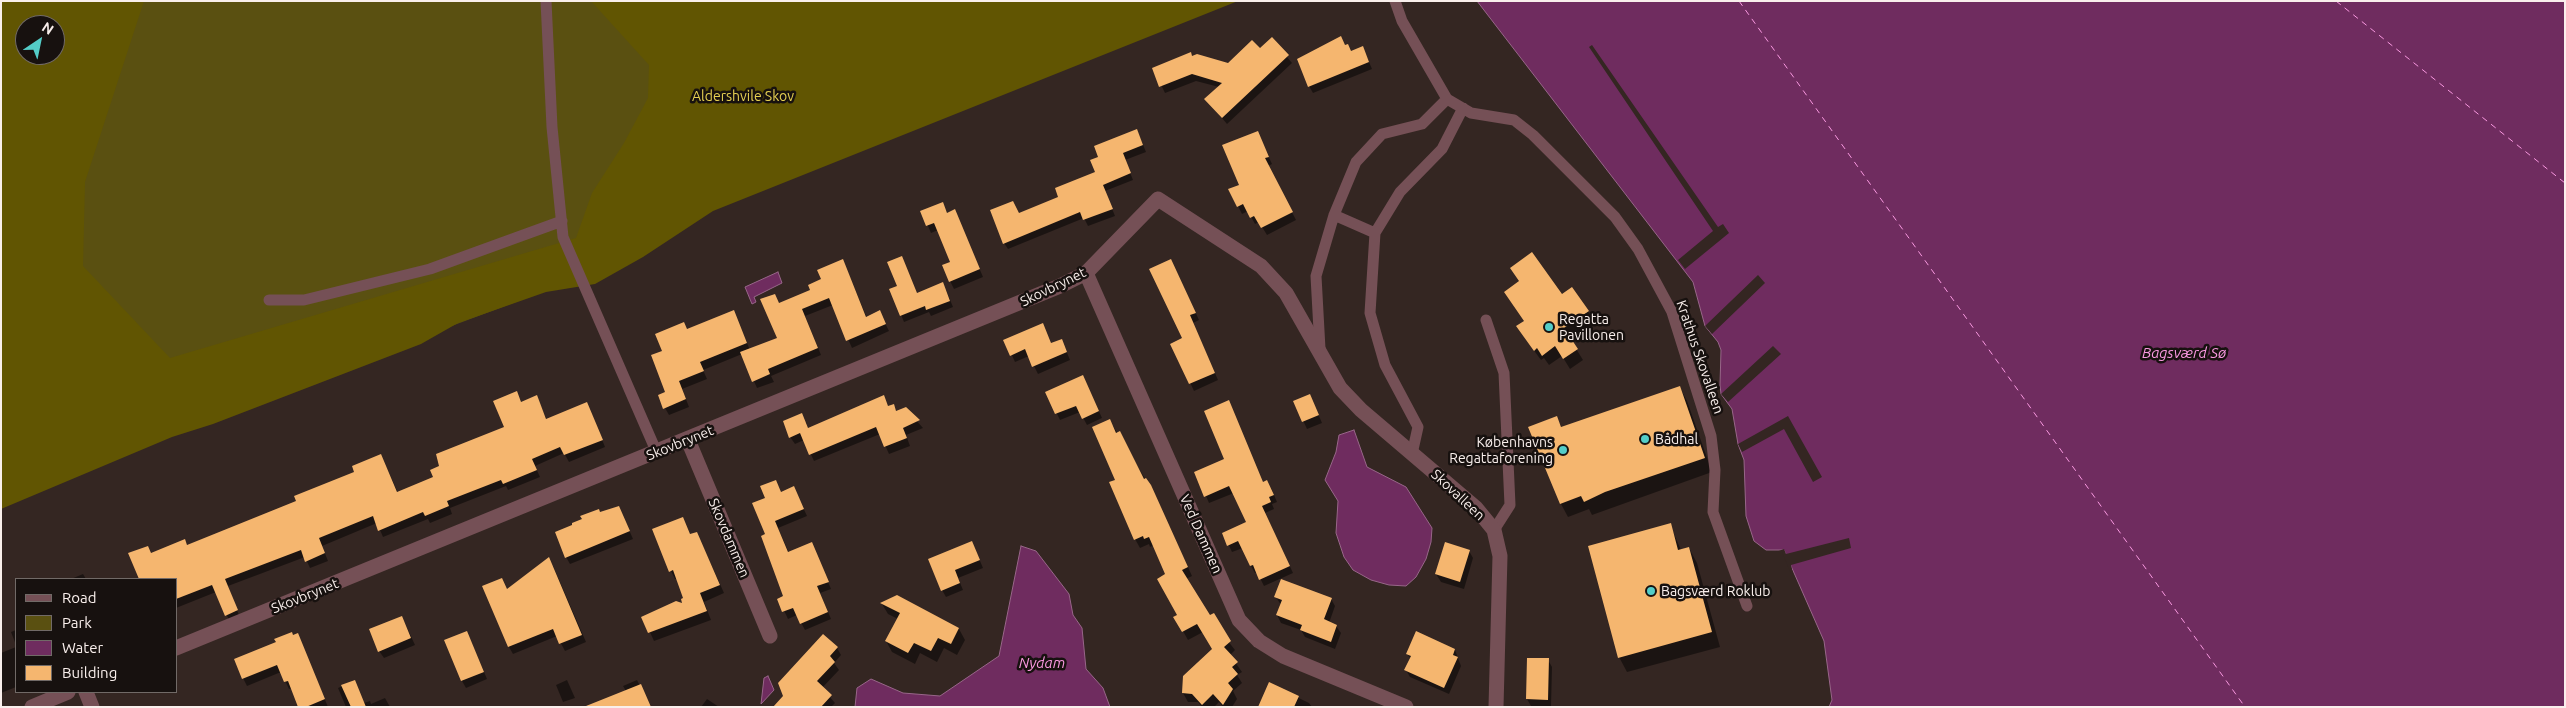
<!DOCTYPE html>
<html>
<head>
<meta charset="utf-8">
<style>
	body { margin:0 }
	#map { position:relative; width:2566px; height:708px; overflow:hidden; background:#342622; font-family:Ubuntu,sans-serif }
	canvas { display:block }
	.frame { position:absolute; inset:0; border:2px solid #f9efec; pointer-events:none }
	.legend { position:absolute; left:15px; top:578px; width:162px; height:115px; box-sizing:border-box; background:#17110f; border:1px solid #716a67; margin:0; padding:6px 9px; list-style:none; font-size:15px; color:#f9efec }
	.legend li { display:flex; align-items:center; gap:10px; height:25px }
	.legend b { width:25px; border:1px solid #716a67 }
	.north { position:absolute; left:15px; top:15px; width:50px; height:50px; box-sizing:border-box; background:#17110f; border:1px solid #716a67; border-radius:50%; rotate:34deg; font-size:14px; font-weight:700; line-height:20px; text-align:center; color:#f9efec }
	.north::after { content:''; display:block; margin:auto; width:18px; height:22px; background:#54cdc8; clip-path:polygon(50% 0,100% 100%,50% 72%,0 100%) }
</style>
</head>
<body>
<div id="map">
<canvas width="2566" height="708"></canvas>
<div class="frame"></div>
<ul class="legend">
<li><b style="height:6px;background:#755056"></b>Road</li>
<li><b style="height:14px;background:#5a5011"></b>Park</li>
<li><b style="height:14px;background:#6f2c5f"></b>Water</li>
<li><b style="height:14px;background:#f5b66f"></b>Building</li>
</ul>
<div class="north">N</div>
</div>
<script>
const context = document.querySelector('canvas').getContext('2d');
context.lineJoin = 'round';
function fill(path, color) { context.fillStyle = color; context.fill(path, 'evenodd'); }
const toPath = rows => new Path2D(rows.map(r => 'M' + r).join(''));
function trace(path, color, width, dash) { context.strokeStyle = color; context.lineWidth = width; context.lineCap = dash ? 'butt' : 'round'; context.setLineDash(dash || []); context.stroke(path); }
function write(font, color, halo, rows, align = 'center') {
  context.font = font + ' Ubuntu,sans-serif'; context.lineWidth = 5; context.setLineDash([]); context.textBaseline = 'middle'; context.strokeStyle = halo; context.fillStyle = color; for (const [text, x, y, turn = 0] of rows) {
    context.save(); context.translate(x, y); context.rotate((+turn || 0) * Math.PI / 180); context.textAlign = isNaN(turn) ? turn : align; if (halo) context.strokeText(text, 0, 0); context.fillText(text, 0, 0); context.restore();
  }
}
fill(toPath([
	[1,1,1217,1,712,205,591,274,315,377,1,505],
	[25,25,55,25,55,55,25,55]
]), '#5a5011');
fill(toPath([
	[1,1,144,1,85,182,83,266,170,358,576,238,592,193,624,143,648,98,649,65,591,1,1238,1,713,211,643,257,595,284,546,292,458,323,421,344,213,424,172,437,1,509],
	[25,25,55,25,55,55,25,55]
]), '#615502');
const water = toPath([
	[1477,1,2565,1,2565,707,1829,707,1832,700,1824,641,1784,550,1766,550,1754,541,1746,516,1744,460,1738,444,1732,409,1721,394,1720,385,1721,350,1718,342,1705,326,1693,282,1477,1],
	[778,272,782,283,754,297,756,302,752,304,745,287,778,272],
	[1354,430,1367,467,1406,487,1432,528,1431,542,1426,559,1416,577,1406,586,1389,585,1371,580,1353,570,1344,557,1336,533,1338,501,1325,480,1336,452,1339,435,1354,430],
	[1021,546,1036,551,1069,594,1073,615,1082,628,1086,669,1103,688,1110,707,855,707,857,688,871,679,903,693,940,696,999,656,1021,546],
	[768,676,774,690,761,704,764,678,768,676]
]);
fill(water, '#6f2c5f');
trace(water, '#986689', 1);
fill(toPath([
	[1592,45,1718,227,1723,224,1729,233,1685,269,1678,260,1713,231,1589,47],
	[1758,275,1765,283,1712,334,1705,326],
	[1773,346,1781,354,1728,402,1721,394],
	[1788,416,1822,477,1813,482,1784,429,1742,452,1738,444],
	[1849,538,1851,548,1791,565,1793,574,1791,574,1782,552,1776,552,1784,549,1786,554]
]), '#342622');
fill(toPath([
	[1272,39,1292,63,1227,124,1206,99,1219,87,1196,81,1165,93,1153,68,1192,57,1228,64,1260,50],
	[1345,47,1351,52,1366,55,1372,69,1313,93,1309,86],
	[1137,130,1146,152,1125,160,1133,180,1105,191,1115,216,1088,226,1084,218,1008,249,1004,243,1019,215,1060,198,1096,173,1100,157],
	[1257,132,1272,164,1268,166,1296,220,1267,235,1259,222,1255,224,1248,211,1242,214,1230,190,1240,185],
	[942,204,948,214,958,218,983,277,954,289,950,281,952,263,938,230,931,233,922,212],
	[843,261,867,318,883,319,889,331,852,348,833,305,805,316,821,355,771,376,774,382,757,388,742,354,703,370,707,379,682,389,689,407,669,415,665,408,667,393,664,352,687,330,733,311,750,350,778,339,779,305,811,291],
	[1175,268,1199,320,1193,323,1218,380,1194,391,1172,344,1184,339],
	[1511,268,1588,311,1594,322,1570,339,1583,360,1570,369,1562,356,1549,365,1544,358,1541,360,1524,337,1525,322,1505,293,1520,282],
	[891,290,917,294,946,290,953,307,931,316,929,312,904,322],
	[1005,340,1065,348,1070,360,1038,374,1029,356,1015,362],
	[1086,383,1102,418,1087,425,1080,412,1060,420,1047,393],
	[1680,388,1687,401,1712,472,1592,515,1589,509,1568,517,1561,504,1556,417,1562,428],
	[536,396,547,420,590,410,605,447,569,462,564,453,535,466,540,477,508,490,506,486,450,508,452,514,430,523,428,519,383,537,377,523,322,546,328,561,310,568,305,557,228,586,240,618,230,622,216,592,176,608,176,579,139,579,151,554,185,541,188,546,298,502,356,473,381,455,398,493,434,478,440,467,505,427,521,403],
	[883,396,889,408,897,413,906,409,923,428,906,435,910,446,889,454,880,434,814,461,804,440,795,444,790,437,806,422,808,429],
	[1294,401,1313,402,1322,423,1307,429],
	[1110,421,1155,495,1192,576,1186,579,1209,617,1235,650,1230,655,1242,672,1237,675,1242,683,1233,691,1237,699,1232,707,1223,707,1219,702,1214,707,1202,707,1198,702,1188,702,1183,693,1213,650,1203,632,1188,640,1175,617,1178,615,1166,575,1154,545,1150,547,1149,544,1140,548,1135,539,1117,481],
	[1196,473,1263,483,1271,488,1277,502,1272,504,1274,509,1265,513,1293,573,1264,586,1257,572,1255,573,1251,566,1243,548,1232,552,1223,533,1248,523,1234,493,1209,503],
	[776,481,781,493,794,488,807,516,778,528,789,553,812,544,831,589,820,593,831,619,805,630,797,615,788,619,779,600,785,597,766,535,766,499],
	[619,507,633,539,570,564,566,557,599,513],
	[1670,525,1681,550,1689,548,1697,563,1720,647,1627,672,1619,657],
	[691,536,701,542,724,593,704,602,711,620,654,641,643,617,685,605,685,598,677,579,675,579,671,571],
	[972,542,983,568,958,578,963,590,946,597,942,590],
	[1469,551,1473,558,1464,589,1441,582,1436,574],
	[553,566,586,642,565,651,557,636,513,654,509,647,507,591],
	[83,574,86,579,71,579],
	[897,597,959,629,965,640,957,655,944,648,937,662,920,653,915,664,892,652,886,641,898,619,888,614,882,604],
	[1276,597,1331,599,1335,606,1329,623,1336,626,1341,633,1335,649,1305,637,1301,630,1281,623,1277,615,1281,605],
	[402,617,415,645,384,658,379,651],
	[16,630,16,645,11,632],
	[470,639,487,679,466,688,462,681],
	[301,642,328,707,300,707,292,688,289,689,281,672,247,686,243,678],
	[16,647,16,687,1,693,1,653],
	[837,648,841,655,834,663,839,670,822,688,835,703,831,707,774,707],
	[1455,650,1461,666,1449,694,1410,677,1406,670,1411,659,1407,654],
	[1548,660,1552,667,1551,706,1531,706,1527,699],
	[567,680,575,698,563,702,556,685],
	[637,680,641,688,626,691,623,686],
	[354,681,364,703,370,701,371,704,385,698,390,707,346,707,338,688],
	[1270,684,1309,703,1312,707,1259,707],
	[707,699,719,707,701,707]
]), '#0007');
trace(toPath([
	[1739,1,2245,707],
	[2336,1,2565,183]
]), '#f998e0', 1, [6, 5]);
fill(toPath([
	[1341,36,1345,45,1348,44,1351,51,1363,46,1369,62,1308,87,1297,59],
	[1272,37,1289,55,1222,118,1204,99,1222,83,1192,74,1159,87,1152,68,1191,52,1192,56,1197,54,1228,63,1252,40,1260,48],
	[1137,129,1143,145,1123,153,1131,173,1103,185,1113,209,1083,220,1080,212,1003,244,990,210,1013,201,1019,213,1058,197,1055,188,1095,172,1090,160,1098,157,1094,146],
	[1258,131,1269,157,1265,158,1293,212,1261,228,1254,216,1250,218,1243,204,1237,207,1228,189,1239,185,1222,145],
	[943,202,947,213,955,209,980,269,949,282,942,265,950,262,934,223,926,226,920,211],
	[1532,252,1562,294,1572,287,1589,311,1564,328,1578,349,1563,359,1555,346,1542,356,1537,348,1534,351,1516,326,1524,321,1504,292,1519,281,1510,268],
	[902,256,917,293,943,282,950,301,926,310,925,306,900,316,889,289,897,286,887,262],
	[843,259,866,317,880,310,886,324,846,341,829,298,802,309,818,348,768,369,770,374,752,382,740,352,777,338,760,299,775,294,779,303,810,290,808,285,821,279,817,270],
	[1171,259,1196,313,1190,315,1215,373,1189,384,1170,344,1182,338,1149,269],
	[734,310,747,343,700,362,704,371,679,381,686,399,663,409,658,395,665,392,651,355,662,351,655,334,684,322,687,329],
	[1043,323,1051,343,1062,339,1067,352,1032,367,1025,349,1010,356,1003,340],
	[1083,375,1099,411,1082,419,1076,406,1055,414,1045,392],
	[1680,386,1705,458,1605,492,1584,502,1581,496,1560,504,1528,427,1557,416,1561,427],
	[517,391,521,402,537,395,546,419,587,402,603,440,564,455,560,447,532,459,537,470,503,484,501,480,447,501,449,506,425,516,423,512,378,531,373,516,319,538,325,553,305,562,301,550,225,579,238,610,225,616,212,585,176,599,176,579,139,579,128,553,148,546,151,553,185,539,187,545,296,501,294,496,354,472,352,466,381,454,397,492,433,477,430,470,439,466,436,454,504,427,493,401],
	[1310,394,1319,415,1302,422,1293,401],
	[884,395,888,406,894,404,896,411,906,407,920,420,903,428,907,438,884,447,876,427,809,455,800,433,789,438,783,421,802,413,808,428],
	[1229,400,1263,482,1267,480,1274,495,1269,497,1271,502,1262,506,1290,566,1259,580,1253,565,1250,566,1238,541,1227,546,1222,533,1246,522,1229,486,1204,497,1194,472,1224,459,1204,411],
	[1110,419,1116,433,1120,431,1144,479,1146,478,1151,485,1188,567,1182,570,1210,615,1214,613,1231,641,1224,647,1238,662,1232,667,1238,674,1228,683,1233,689,1223,705,1213,694,1202,705,1192,694,1182,693,1183,676,1212,649,1197,624,1182,632,1173,617,1177,615,1157,579,1165,574,1149,537,1144,539,1143,536,1134,540,1109,482,1115,480,1092,427],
	[776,480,781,492,794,486,804,509,775,521,788,552,812,542,829,582,817,586,828,612,800,624,793,608,782,612,777,599,783,596,761,536,765,534,752,503,765,498,760,486],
	[619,506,630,531,565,558,555,532,572,525,572,523,582,519,580,516,599,509,600,512],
	[683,517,690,534,697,532,720,585,700,593,707,611,648,633,641,617,676,601,682,603,681,599,683,598,673,570,669,572,652,529],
	[1671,523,1678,550,1689,547,1712,632,1618,658,1588,546],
	[972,541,980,560,955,570,960,583,941,591,928,559],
	[1445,542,1470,550,1460,582,1435,574],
	[549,557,582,635,559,644,553,629,508,647,482,586,502,578,507,589],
	[1281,579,1332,598,1324,619,1337,625,1331,642,1300,630,1302,625,1276,615,1282,600,1274,597],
	[897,595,959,628,951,644,938,638,931,651,914,643,908,653,885,641,900,613,880,603],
	[402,616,411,638,378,652,369,629],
	[467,631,484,672,461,681,444,640],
	[1416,631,1455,649,1453,655,1458,657,1444,688,1404,670,1411,656,1406,654],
	[292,632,293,635,298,633,325,699,306,707,298,707,288,681,284,682,277,665,242,679,234,659,276,642,274,639],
	[823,634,838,647,830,656,835,662,817,681,832,695,821,707,773,707,783,696,778,683],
	[1527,658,1549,658,1548,700,1526,699],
	[355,680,366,707,351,707,341,685],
	[1269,682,1299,696,1294,707,1258,707],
	[641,684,651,707,586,707,586,706]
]), '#f5b66f');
trace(toPath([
	[546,1,552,127,563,237,657,453],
	[1395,1,1402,21,1447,99,1471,113,1514,120,1533,135,1615,217,1638,249,1672,312,1711,436,1715,470,1713,512,1747,606],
	[1334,215,1375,233],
	[269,300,304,300,430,269,562,221],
	[1486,320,1504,373,1510,505,1494,530],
	[1320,349,1316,276,1334,215,1356,162,1382,134,1422,124,1447,99],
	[1412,454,1418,427,1385,365,1370,313,1375,233,1400,192,1442,149,1463,108]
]), '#755056', 11);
trace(toPath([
	[1086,273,1239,620,1259,641,1283,656,1406,707],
	[688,440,770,636],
	[176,648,1060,286,1086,273,1158,199,1261,266,1286,293,1340,388,1361,410,1476,508,1494,530,1500,556,1496,707],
	[86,692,92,707],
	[32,707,68,692]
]), '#755056', 15);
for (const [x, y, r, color] of [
	[1549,327,5,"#54cdc8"],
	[1645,439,5,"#54cdc8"],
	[1563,450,5,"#54cdc8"],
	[1651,591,5,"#54cdc8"]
]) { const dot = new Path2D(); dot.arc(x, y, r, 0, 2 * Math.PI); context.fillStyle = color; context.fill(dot); trace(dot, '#17110f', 2); }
write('14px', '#e6d052', '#17110f', [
	["Aldershvile Skov",743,96]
]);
write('14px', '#f9efec', '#17110f', [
	["Skovbrynet",1053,287,-26],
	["Krathus Skovalleen",1700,357,71],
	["Skovbrynet",680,443,-22],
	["Skovalleen",1458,495,43],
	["Ved Dammen",1201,534,66],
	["Skovdammen",729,538,67],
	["Skovbrynet",305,596,-22]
]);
write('14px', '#f9efec', '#17110f', [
	["Regatta",1559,319],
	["Pavillonen",1559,335],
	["Bådhal",1655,439],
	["Københavns",1553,442,"right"],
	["Regattaforening",1553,458,"right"],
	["Bagsværd Roklub",1661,591]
], 'left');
write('italic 15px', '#f998e0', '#17110f', [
	["Bagsværd Sø",2184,353],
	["Nydam",1042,663]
]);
</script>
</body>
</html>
